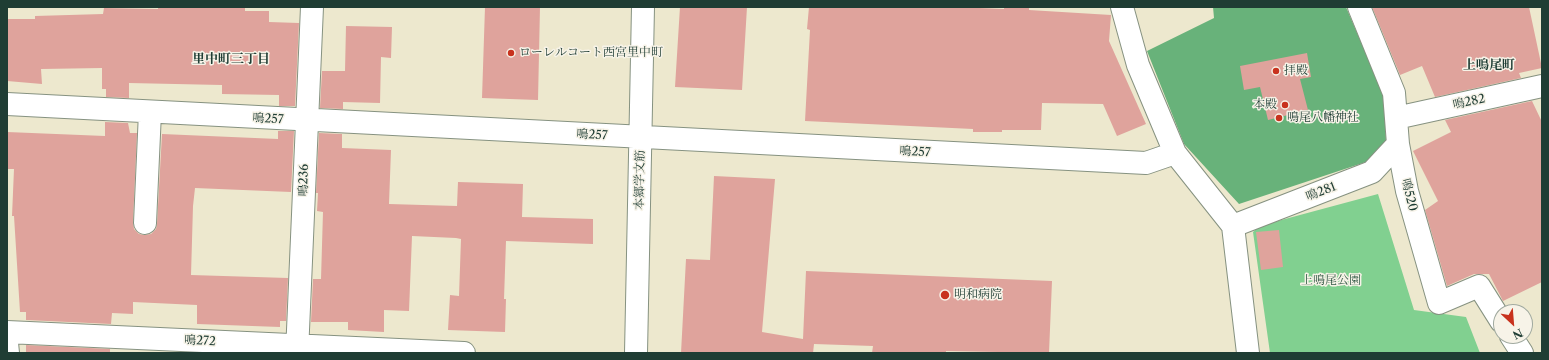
<!DOCTYPE html>
<html>
<head>
<meta charset="utf-8">
<style>
	body { margin:0 }
	#map { position:relative; width:1549px; height:360px; overflow:hidden; background:#ede8ce; font-family:"Libre Caslon Text",serif }
	canvas { display:block }
	.frame { position:absolute; inset:0; border:8px solid #1f3d34; pointer-events:none }
	.north { position:absolute; left:1493px; top:304px; width:40px; height:40px; box-sizing:border-box; background:#f7f3e8; border:1px solid #a1aaa0; border-radius:50%; rotate:154deg; font-size:11px; font-weight:700; line-height:16px; text-align:center; color:#1f3d34 }
	.north::after { content:''; display:block; margin:auto; width:14px; height:18px; background:#c8321e; clip-path:polygon(50% 0,100% 100%,50% 72%,0 100%) }
</style>
</head>
<body>
<div id="map">
<canvas width="1549" height="360"></canvas>
<div class="frame"></div>
<div class="north">N</div>
</div>
<script>
const context = document.querySelector('canvas').getContext('2d');
context.lineJoin = 'round';
function fill(path, color) { context.fillStyle = color; context.fill(path, 'evenodd'); }
const toPath = rows => new Path2D(rows.map(r => 'M' + r).join(''));
function trace(path, color, width, dash) { context.strokeStyle = color; context.lineWidth = width; context.lineCap = dash ? 'butt' : 'round'; context.setLineDash(dash || []); context.stroke(path); }
function write(font, color, halo, rows, align = 'center') {
  context.font = font + ' "Libre Caslon Text","Noto Serif JP",serif'; context.lineWidth = 3; context.setLineDash([]); context.textBaseline = 'middle'; context.strokeStyle = halo; context.fillStyle = color; for (const [text, x, y, turn = 0] of rows) {
    context.save(); context.translate(x, y); context.rotate((+turn || 0) * Math.PI / 180); context.textAlign = isNaN(turn) ? turn : align; if (halo) context.strokeText(text, 0, 0); context.fillText(text, 0, 0); context.restore();
  }
}
fill(toPath([
	[1378,194,1414,310,1466,317,1480,353,1270,353,1253,232,1259,226]
]), '#81d090');
fill(toPath([
	[1213,7,1346,7,1384,96,1386,141,1369,161,1239,204,1184,144,1147,51,1214,18]
]), '#68b27a');
fill(toPath([
	[158,7,245,7,245,11,269,11,269,22,299,23,295,106,279,106,279,95,222,94,222,85,129,83,129,98,106,97,106,89,102,89,102,68,41,69,42,84,7,81,7,19,35,19,35,16,103,14,104,8,158,9],
	[485,7,540,7,538,100,482,98],
	[680,7,747,7,742,90,675,87],
	[809,7,954,7,1004,9,1004,7,1029,7,1029,10,1111,15,1109,41,1146,124,1117,136,1103,104,1042,103,1041,130,1002,130,1002,132,973,132,973,129,805,121,810,30,807,29],
	[1372,7,1529,7,1542,68,1519,73,1521,78,1435,97,1422,66,1400,75],
	[346,26,392,27,391,58,381,57,380,103,343,102,343,109,320,108,322,71,345,71],
	[1307,53,1311,77,1300,79,1308,110,1268,120,1260,87,1244,90,1240,66],
	[1532,101,1542,122,1542,282,1503,301,1489,274,1474,274,1447,286,1425,210,1438,201,1413,151,1451,132,1445,120],
	[105,122,128,123,130,133,137,133,133,222,134,229,139,234,144,235,151,234,156,229,157,224,162,134,278,139,278,131,294,131,291,192,195,188,193,206,191,275,288,278,286,321,280,321,280,327,197,324,197,305,133,302,133,314,112,313,111,324,26,320,26,312,20,312,14,216,12,216,14,169,7,169,7,132,105,136],
	[319,133,342,134,342,148,391,150,389,204,457,206,458,182,523,184,522,217,593,219,593,244,506,241,504,299,506,299,505,332,448,330,450,295,459,296,461,239,456,238,412,236,409,311,384,310,384,332,348,330,348,322,311,322,313,279,321,279,323,212,317,211,318,193,316,193],
	[714,176,775,179,762,332,803,339,806,271,1052,281,1049,353,946,351,946,353,872,353,873,346,814,344,813,353,681,353,686,259,710,260],
	[1279,230,1283,267,1261,270,1256,232],
	[26,345,110,349,110,353,26,353]
]), '#dfa39c');
const minor = toPath([
	[1122,7,1138,65,1175,153,1233,226,1248,353],
	[1359,7,1394,93,1398,144,1407,191,1439,303,1479,286,1501,321],
	[7,104,1146,163,1175,153],
	[1396,118,1542,86],
	[145,223,150,112],
	[1233,226,1372,172,1398,144],
	[7,332,464,353],
	[1511,336,1522,353],
	[7,343,8,353],
	[297,353,312,7],
	[636,353,643,7]
]);
trace(minor, '#869281', 24);
trace(minor, '#fff', 22);
for (const [x, y, r, color] of [
	[511,53,4,"#c8321e"],
	[1276,71,4,"#c8321e"],
	[1285,105,4,"#c8321e"],
	[1279,118,4,"#c8321e"],
	[945,295,5,"#c8321e"]
]) { const dot = new Path2D(); dot.arc(x, y, r, 0, 2 * Math.PI); context.fillStyle = color; context.fill(dot); trace(dot, '#f7f3e8', 1.5); }
write('12px', '#1f3d34', '#f7f3e8', [
	["ローレルコート西宮里中町",519,53],
	["拝殿",1284,71],
	["本殿",1277,105,"right"],
	["鳴尾八幡神社",1287,118],
	["明和病院",954,295]
], 'left');
write('12px', '#1f3d34', '#f7f3e8', [
	["鳴282",1469,102,-12],
	["鳴257",268,119,3],
	["鳴257",592,135,3],
	["鳴257",915,152,3],
	["鳴236",304,180,-88],
	["本郷学文筋",640,180,-89],
	["鳴281",1321,192,-21],
	["鳴520",1409,195,76],
	["鳴272",200,341,3]
]);
write('12px', '#335a46', '#f7f3e8', [
	["上鳴尾公園",1331,281]
]);
write('bold 13px', '#1f3d34', '#f7f3e8', [
	["里中町三丁目",231,59],
	["上鳴尾町",1489,65]
]);
</script>
</body>
</html>
